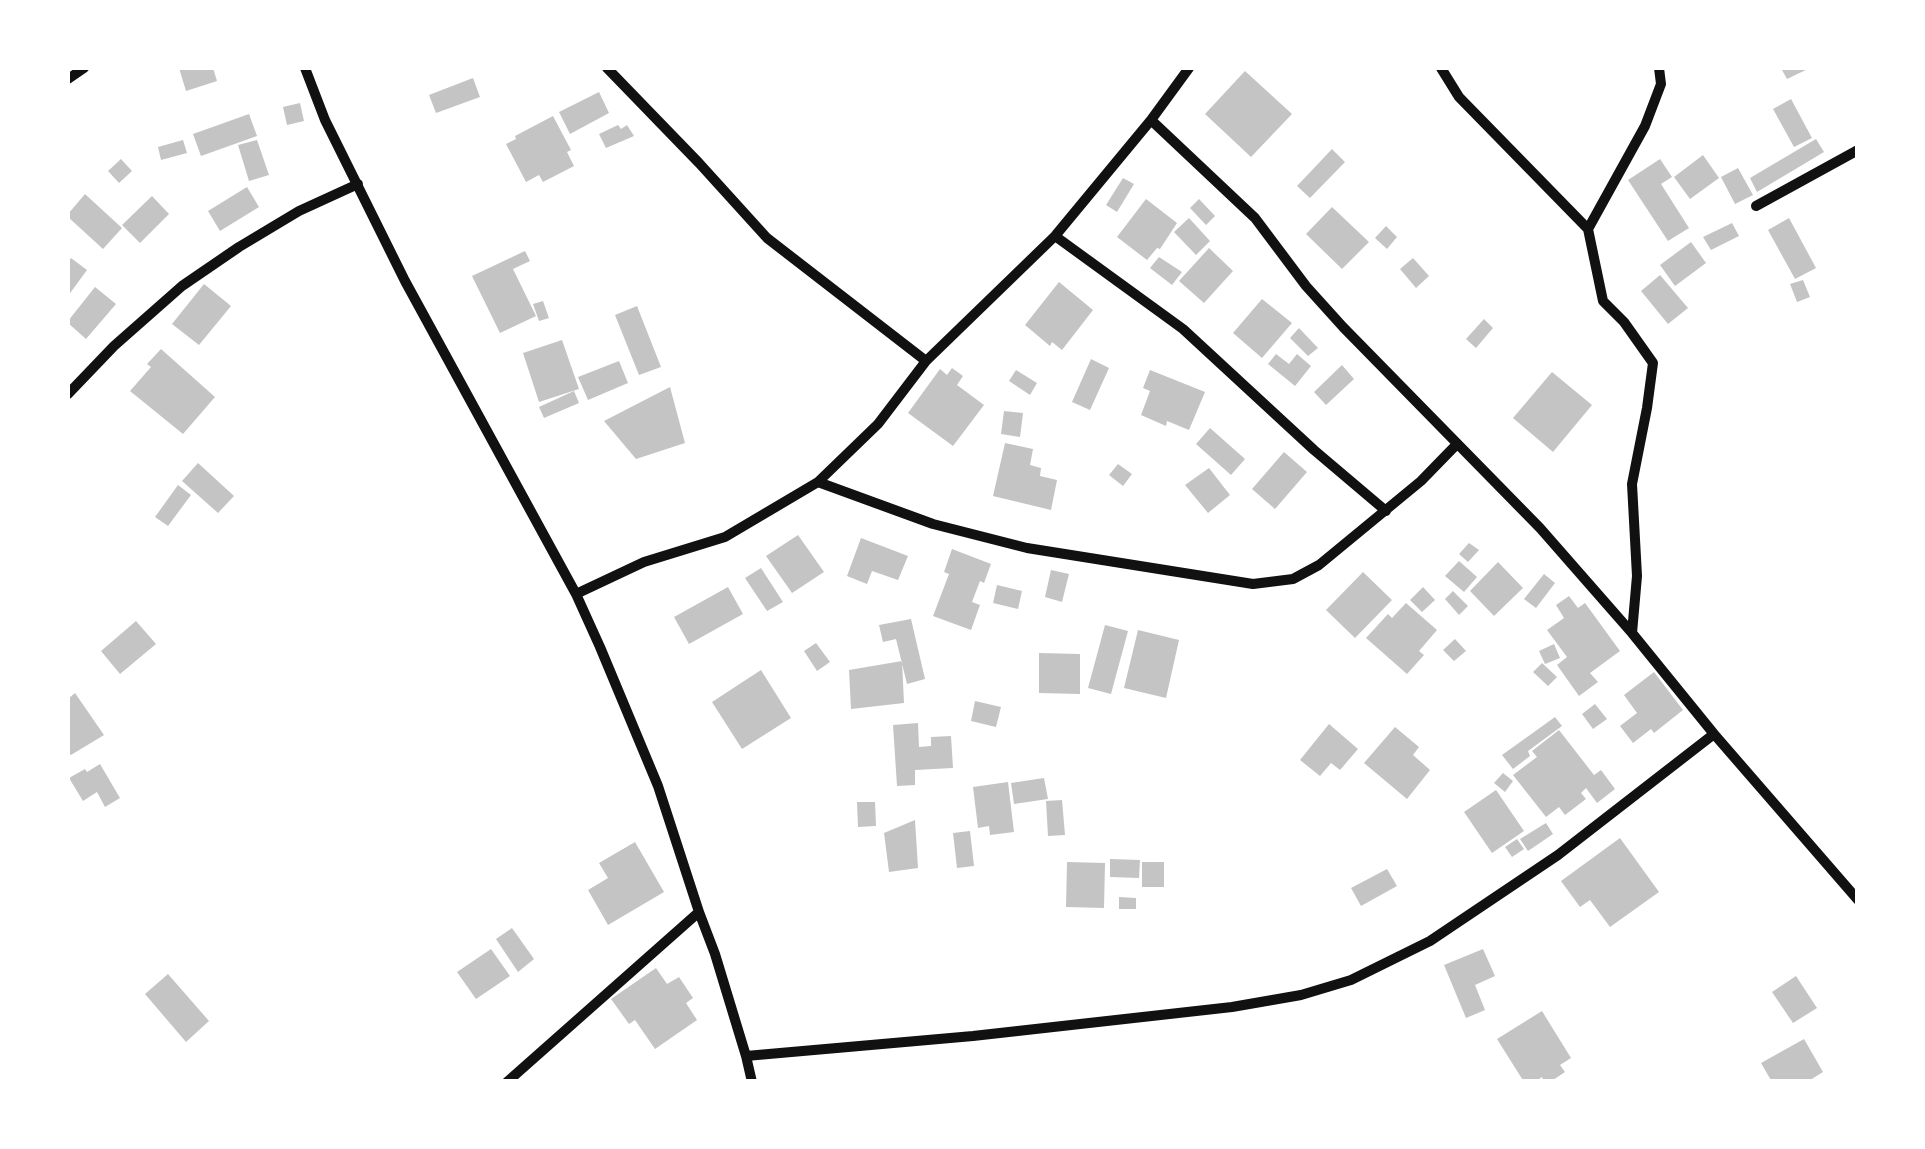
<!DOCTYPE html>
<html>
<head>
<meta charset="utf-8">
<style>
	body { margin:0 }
	#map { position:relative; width:1925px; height:1149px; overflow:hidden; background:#fff; font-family:Karla,sans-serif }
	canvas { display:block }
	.frame { position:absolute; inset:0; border:70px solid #fff; pointer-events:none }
</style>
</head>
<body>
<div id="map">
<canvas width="1925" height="1149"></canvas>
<div class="frame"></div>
</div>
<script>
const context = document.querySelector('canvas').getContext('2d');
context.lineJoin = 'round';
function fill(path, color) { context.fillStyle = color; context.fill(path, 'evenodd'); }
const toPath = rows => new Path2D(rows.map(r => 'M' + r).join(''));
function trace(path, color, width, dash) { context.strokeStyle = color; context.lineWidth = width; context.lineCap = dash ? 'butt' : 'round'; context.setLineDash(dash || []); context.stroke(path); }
fill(toPath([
	[179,68,213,68,217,81,186,91],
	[1785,68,1810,68,1787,79,1782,70],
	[1245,71,1292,114,1251,157,1205,114],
	[473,78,480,97,436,113,429,95],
	[599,92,609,113,570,134,559,112],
	[1791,99,1812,138,1794,147,1773,109],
	[300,103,304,121,287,125,283,107],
	[249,114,257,136,201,156,193,134],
	[553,116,571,150,567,152,574,166,543,182,539,175,526,182,506,144,516,139,515,136],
	[618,125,621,129,627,125,634,136,606,148,599,134],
	[1816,139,1824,152,1757,192,1750,178],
	[183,140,187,153,161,160,158,147],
	[257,140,269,175,249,181,238,145],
	[1332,149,1345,162,1310,198,1297,186],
	[1703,155,1719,178,1690,199,1674,177],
	[121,159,132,171,119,183,108,171],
	[1660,159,1672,177,1661,184,1689,228,1668,241,1628,180],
	[1738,168,1753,195,1735,204,1721,177],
	[1123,178,1134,184,1117,212,1106,205],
	[247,187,259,207,220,231,208,211],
	[85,194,122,228,103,249,68,217,68,214],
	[152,196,169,214,140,243,122,225],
	[1146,199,1177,223,1160,249,1157,248,1147,260,1117,237],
	[1199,199,1215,216,1206,225,1190,208],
	[1332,207,1369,242,1342,269,1306,234],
	[1189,218,1210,241,1196,255,1174,232],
	[1789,218,1816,268,1795,279,1768,230],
	[1732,223,1739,236,1711,250,1703,237],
	[1386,226,1397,237,1387,249,1375,238],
	[1691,242,1706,263,1675,286,1660,265],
	[1209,248,1233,271,1204,303,1179,281],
	[525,251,530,261,513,269,536,316,500,333,472,276],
	[1159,257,1182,272,1172,285,1150,268],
	[71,258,87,270,68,296,68,263],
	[1413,258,1429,276,1416,288,1400,269],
	[1660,275,1688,308,1668,324,1641,291],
	[1803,280,1810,297,1797,302,1790,284],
	[1059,282,1093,310,1062,350,1052,342,1050,346,1025,325],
	[204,284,231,306,199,345,172,324],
	[95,287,116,304,86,339,68,323,68,321],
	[1262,299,1292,323,1262,358,1233,333],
	[543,301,549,318,539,321,533,304],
	[637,306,661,367,639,375,615,315],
	[1484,319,1493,328,1476,348,1466,339],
	[1299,328,1318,348,1308,356,1290,338],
	[562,340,579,389,539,402,523,353],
	[161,349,215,397,183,434,130,391,151,367,147,364],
	[1276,354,1289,364,1297,354,1311,366,1295,386,1268,364],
	[1091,359,1109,368,1090,410,1072,402],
	[619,361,628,383,588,400,578,377],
	[1342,365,1354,379,1326,405,1314,392],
	[952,368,963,376,957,385,984,405,953,446,908,413,940,369,947,375],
	[1016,370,1037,383,1030,395,1009,381],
	[1150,370,1205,392,1189,430,1167,421,1166,426,1141,415,1150,391,1143,388],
	[1552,372,1592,405,1553,452,1513,418],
	[670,387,685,443,636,459,604,421],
	[574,391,579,403,544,418,539,407],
	[1004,411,1023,413,1020,437,1001,434],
	[1210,428,1245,459,1231,475,1196,444],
	[1005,443,1033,449,1030,465,1041,468,1040,476,1057,480,1051,510,993,496],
	[1284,452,1307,472,1275,509,1252,489],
	[198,463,234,496,218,513,182,481],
	[1118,464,1132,474,1123,486,1109,475],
	[1209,468,1230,495,1208,513,1185,485],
	[178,485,191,495,168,526,155,517],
	[798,535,824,572,792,593,766,556],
	[861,538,908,556,898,580,872,571,867,584,847,576],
	[1469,543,1479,550,1468,562,1459,554],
	[952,549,991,564,984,583,980,581,972,602,980,605,971,630,933,616,949,574,944,572],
	[1459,561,1477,577,1464,592,1445,576],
	[1498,562,1523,588,1494,616,1470,591],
	[761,568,783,602,767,611,745,578],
	[1051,570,1069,574,1062,602,1045,597],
	[1363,572,1392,600,1355,638,1326,610],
	[1544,574,1555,583,1536,608,1524,599],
	[997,585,1022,591,1018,609,993,603],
	[728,587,743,614,689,644,674,617],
	[1423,587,1435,600,1422,612,1410,600],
	[1453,591,1468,606,1459,615,1445,599],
	[1569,596,1578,608,1585,603,1620,651,1590,673,1598,682,1579,696,1557,665,1567,657,1547,630,1564,618,1556,605],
	[1406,603,1437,630,1419,651,1424,655,1407,674,1366,638,1388,614,1392,618],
	[911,619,925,679,907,684,896,639,883,642,879,625],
	[136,621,156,644,120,674,101,651],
	[1105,625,1128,631,1111,694,1088,688],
	[1138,630,1179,640,1166,698,1124,688],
	[1455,639,1466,651,1454,661,1443,650],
	[816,643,830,662,817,671,804,651],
	[1554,644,1560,658,1545,664,1539,651],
	[1039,653,1080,654,1080,694,1039,693],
	[902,661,904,703,851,709,849,670],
	[1542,663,1557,677,1548,686,1533,672],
	[761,670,791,718,742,749,712,702],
	[1654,672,1683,710,1654,733,1651,729,1633,743,1620,726,1637,713,1624,695],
	[75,693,104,735,71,755,68,752,68,699],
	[975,701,1001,707,996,727,971,721],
	[1595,704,1607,719,1593,729,1582,714],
	[1555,717,1562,726,1528,751,1530,756,1513,769,1502,755],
	[918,723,919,747,931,746,931,737,951,736,953,768,915,770,915,785,897,786,893,725],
	[1329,724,1358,749,1340,770,1331,763,1320,776,1300,760],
	[1395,727,1419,747,1413,755,1430,770,1407,799,1364,763],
	[1559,730,1594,775,1601,770,1615,789,1597,803,1586,788,1581,793,1586,799,1565,815,1559,807,1546,817,1513,775,1537,757,1532,751],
	[100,764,120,798,105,807,97,792,83,801,69,778,85,769,87,772],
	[1503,773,1513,781,1505,792,1494,783],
	[1044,778,1048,799,1014,804,1011,783],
	[1008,782,1014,832,990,835,989,826,978,828,973,787],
	[1496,790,1524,831,1492,853,1464,812],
	[1062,800,1065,835,1048,836,1046,801],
	[857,802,875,802,876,826,858,827],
	[915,820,918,868,889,872,884,833],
	[1546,823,1553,834,1528,851,1520,839],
	[970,831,974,866,957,868,953,833],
	[1620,838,1659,892,1610,927,1590,900,1580,907,1561,881],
	[1517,839,1524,849,1512,857,1505,847],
	[635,842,664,892,608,925,588,890,608,878,599,863],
	[1110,859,1140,860,1139,878,1110,877],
	[1067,862,1105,863,1104,908,1066,907],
	[1142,862,1164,862,1164,887,1142,887],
	[1387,869,1397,886,1361,906,1351,888],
	[1119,897,1136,898,1136,909,1119,909],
	[512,928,534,959,518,972,496,939],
	[491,949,510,976,476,999,457,972],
	[1483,949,1495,976,1475,985,1485,1010,1466,1018,1444,965],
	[656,968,667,984,679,977,693,998,686,1003,697,1020,655,1049,635,1020,629,1024,611,999],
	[168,974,209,1021,186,1042,145,994],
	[1796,976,1817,1008,1793,1023,1772,992],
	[1542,1011,1571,1058,1560,1065,1565,1072,1550,1082,1544,1082,1542,1077,1535,1082,1524,1082,1497,1039],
	[1804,1039,1823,1072,1807,1082,1772,1082,1761,1063]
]), '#c4c4c4');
trace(toPath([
	[305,68,325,120,405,281,576,594,600,647,658,786,699,912,715,954,746,1056,752,1082],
	[607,68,699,163,767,238,926,361],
	[1441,68,1459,97,1588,229,1603,301,1624,322,1653,363,1647,408,1632,484,1637,576,1632,633],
	[68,79,84,68],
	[1151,120,1255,218,1306,286,1343,327,1540,528,1632,633,1714,734,1858,900],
	[1756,206,1858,150],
	[1588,229,1645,126,1661,84,1659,68],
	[1055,236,1183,329,1314,450,1386,511],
	[68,394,114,346,182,286,239,247,299,211,358,184],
	[818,482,933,524,1027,548,1253,584,1293,579,1319,565,1421,481,1457,444],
	[576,594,644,562,725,537,818,482,878,424,926,361,1055,236,1151,120,1189,68],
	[746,1056,973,1036,1232,1007,1301,995,1351,980,1430,941,1558,855,1714,734],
	[507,1082,699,912]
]), '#111', 10);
</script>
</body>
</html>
